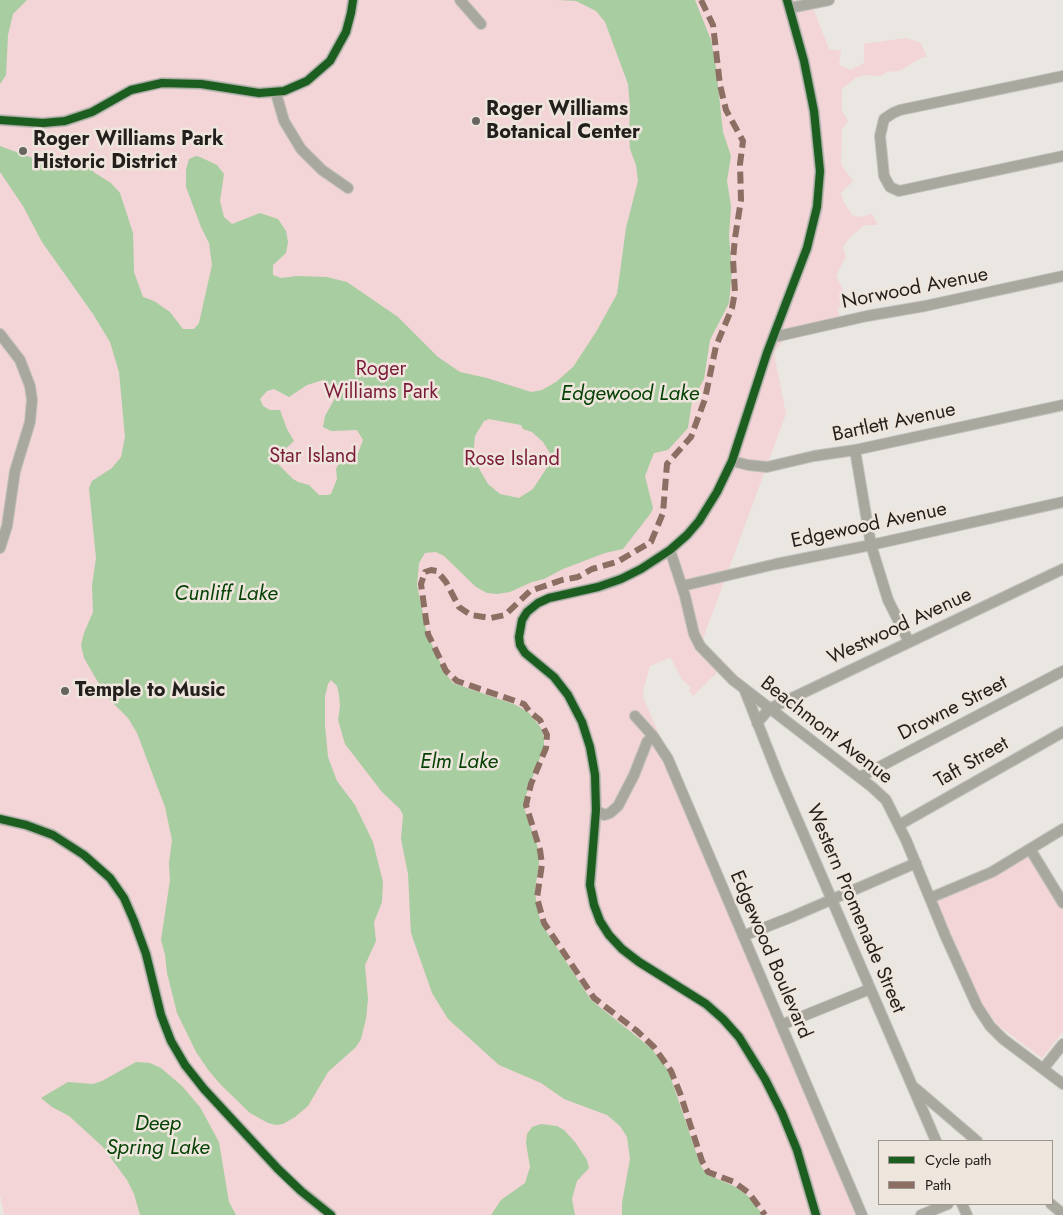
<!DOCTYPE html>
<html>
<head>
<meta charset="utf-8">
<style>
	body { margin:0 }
	#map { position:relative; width:1063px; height:1215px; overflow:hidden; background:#eae6e1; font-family:Jost,sans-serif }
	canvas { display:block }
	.legend { position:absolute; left:878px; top:1140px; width:175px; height:65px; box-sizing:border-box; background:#eee6dd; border:1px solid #9c9690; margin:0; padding:6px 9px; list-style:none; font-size:15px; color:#221f1c }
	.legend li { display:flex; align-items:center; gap:10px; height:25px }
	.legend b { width:25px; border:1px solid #9c9690 }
</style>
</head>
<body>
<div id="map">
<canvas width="1063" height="1215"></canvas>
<ul class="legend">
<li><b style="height:6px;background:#1b5e20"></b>Cycle path</li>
<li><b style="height:6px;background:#8d6e63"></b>Path</li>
</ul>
</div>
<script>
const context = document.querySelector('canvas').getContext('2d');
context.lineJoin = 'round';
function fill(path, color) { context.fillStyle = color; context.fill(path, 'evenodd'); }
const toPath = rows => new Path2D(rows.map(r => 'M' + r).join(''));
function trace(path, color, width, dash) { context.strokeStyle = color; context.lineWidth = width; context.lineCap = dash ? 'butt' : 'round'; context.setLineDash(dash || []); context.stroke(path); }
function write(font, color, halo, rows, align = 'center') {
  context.font = font + ' Jost,sans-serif'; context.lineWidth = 5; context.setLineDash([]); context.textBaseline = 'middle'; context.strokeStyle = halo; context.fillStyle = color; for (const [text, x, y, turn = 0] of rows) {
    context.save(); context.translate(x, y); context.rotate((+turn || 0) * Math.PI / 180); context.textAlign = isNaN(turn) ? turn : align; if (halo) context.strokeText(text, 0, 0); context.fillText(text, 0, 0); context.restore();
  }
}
fill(toPath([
	[0,0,810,0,829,49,841,51,839,65,851,70,864,63,864,44,898,39,907,38,921,43,927,57,921,58,899,71,887,72,880,76,867,75,857,77,842,89,842,110,848,121,842,129,841,165,853,181,841,193,843,201,852,215,859,217,872,214,878,225,865,225,851,236,843,247,846,257,836,275,843,290,839,297,841,307,837,308,842,323,789,334,774,353,786,414,701,644,721,669,693,696,689,690,691,688,682,679,670,657,669,658,650,666,644,687,643,697,864,1215,4,1215,0,1194],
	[1028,854,1063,910,1063,1032,1042,1058,998,1025,984,1008,936,899]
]), '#f3d4d7');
fill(toPath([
	[0,0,27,0,13,14,8,35,6,75,0,84],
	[558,0,695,0,711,40,716,67,723,132,731,156,727,181,731,206,729,236,732,272,729,303,710,340,704,379,692,401,688,428,668,450,654,453,645,476,653,508,651,513,623,549,605,553,563,569,544,579,532,582,510,592,497,594,487,593,476,587,444,556,436,552,425,553,419,563,417,585,427,634,445,673,453,683,516,705,529,713,541,728,544,738,544,747,525,798,524,808,538,848,539,863,535,891,537,907,541,923,591,1000,651,1048,668,1070,700,1164,706,1174,736,1187,749,1197,763,1215,622,1215,622,1203,630,1159,627,1137,620,1126,607,1115,564,1099,541,1083,499,1065,448,1019,432,993,411,933,408,874,401,839,403,815,400,809,382,792,345,744,338,720,340,706,339,695,337,686,331,680,328,684,325,696,325,725,328,757,337,781,355,805,373,842,383,882,382,902,374,922,376,941,365,965,368,999,366,1019,361,1039,356,1047,328,1072,308,1106,295,1117,283,1124,276,1125,268,1123,250,1113,221,1085,209,1071,196,1052,177,1013,167,973,165,955,161,940,170,880,169,863,172,840,165,807,137,733,128,718,106,696,84,658,81,645,84,633,93,612,92,585,96,558,89,488,92,481,112,468,121,457,125,437,119,372,110,342,93,314,42,242,23,206,0,172,0,146,49,164,64,163,86,165,95,173,111,183,120,193,133,233,134,272,143,297,154,301,170,312,183,329,194,329,199,323,212,265,209,243,201,227,186,187,186,170,189,159,196,156,200,157,217,165,224,174,220,201,224,217,232,224,260,213,278,219,286,231,288,242,286,253,273,265,273,275,281,278,297,276,327,277,347,282,398,317,438,357,460,372,487,378,531,392,542,390,556,382,573,367,596,332,617,294,626,228,638,181,636,165,630,149,629,135,630,107,628,84,605,22,596,11,576,1],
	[323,380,331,387,335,398,325,416,323,427,331,431,357,430,363,440,357,456,338,465,336,469,337,479,331,494,328,495,319,495,309,485,298,482,293,479,270,456,284,450,294,441,287,429,280,410,270,410,263,406,260,399,267,391,274,389,289,397,307,385],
	[489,419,521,425,523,429,532,432,543,442,550,453,546,469,533,489,519,498,500,494,488,484,473,458,475,436,484,421],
	[136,1062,150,1063,161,1068,182,1086,200,1107,219,1142,229,1202,236,1215,140,1215,134,1194,127,1180,102,1146,69,1116,52,1107,41,1098,68,1082,93,1084,102,1081],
	[541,1124,557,1126,564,1130,575,1142,587,1160,589,1168,577,1181,572,1199,575,1215,491,1215,501,1200,525,1183,530,1167,526,1143,527,1134,532,1127]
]), '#a8cda1');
const minor = toPath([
	[460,0,481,24],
	[787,0,804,61,814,111,820,171,817,207,807,248,767,353,732,461,717,492,699,521,687,535,670,550,641,569,621,579,598,587,549,598,538,603,527,612,522,620,519,637,520,645,525,653,554,677,568,695,582,722,590,747,595,775,596,810,590,885,594,905,600,921,609,935,622,949,639,962,706,1004,723,1019,739,1037,765,1079,782,1113,797,1150,816,1215],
	[790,8,829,0],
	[1063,76,900,110,893,113,884,119,880,136,884,176,890,187,899,191,1063,156],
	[276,93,284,121,301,149,322,170,348,188],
	[0,120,43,123,65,121,92,112,131,90,162,83,201,84,259,93,284,91,307,81,330,61,346,32,351,13,353,0],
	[0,334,20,360,30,386,32,400,30,422,15,471,7,526,0,548],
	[774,337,867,316,925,306,1063,276],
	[855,450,871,545,888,600,909,642],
	[732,461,748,465,767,467,814,456,855,450,1063,405],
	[670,550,685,596,694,634,700,646,733,680,872,787,886,800,906,840,945,935,977,1006,990,1026,1003,1039,1063,1084],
	[682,586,776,564,871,545,1063,502],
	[745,691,778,775,936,1141],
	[635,716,653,736,668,759,862,1215],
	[757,723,769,709,1063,569],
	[860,777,1063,671],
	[596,810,604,815,610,813,618,806,634,775,647,742,653,736],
	[0,819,26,825,53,835,84,855,110,878,124,898,134,921,146,954,161,1015,171,1041,185,1065,204,1089,278,1169,301,1191,331,1215],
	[899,825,1063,732],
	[1030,849,1063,903],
	[930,898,992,872,1063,829],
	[743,936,789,918,916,863],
	[781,1025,870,989],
	[1043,1069,1063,1044],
	[915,1088,977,1141],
	[962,1204,967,1215],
	[1051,1204,1063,1214],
	[921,1215,948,1204]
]);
trace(minor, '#c5c2be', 12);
trace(minor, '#a9a89e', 10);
trace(toPath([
	[701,0,713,25,720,85,726,110,743,141,740,164,741,200,735,238,733,259,735,292,732,308,716,346,705,399,691,437,667,464,663,513,651,542,617,562,592,569,578,577,562,580,530,591,505,615,491,618,471,615,459,607,446,582,437,571,431,570,425,572,421,584,428,634,446,671,457,681,524,704,530,712,540,720,547,735,546,748,531,784,526,805,540,850,542,864,537,898,544,923,594,998,637,1031,654,1047,671,1071,680,1093,702,1161,708,1172,734,1182,749,1193,765,1215]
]), '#8d6e63', 6, [12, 6]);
trace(toPath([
	[787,0,804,61,814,111,820,171,817,207,807,248,767,353,732,461,717,492,699,521,687,535,670,550,641,569,621,579,598,587,549,598,538,603,527,612,522,620,519,637,520,645,525,653,554,677,568,695,582,722,590,747,595,775,596,810,590,885,594,905,600,921,609,935,622,949,639,962,706,1004,723,1019,739,1037,765,1079,782,1113,797,1150,816,1215],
	[0,120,43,123,65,121,92,112,131,90,162,83,201,84,259,93,284,91,307,81,330,61,346,32,351,13,353,0],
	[0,819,26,825,53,835,84,855,110,878,124,898,134,921,146,954,161,1015,171,1041,185,1065,204,1089,278,1169,301,1191,331,1215]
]), '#1b5e20', 8);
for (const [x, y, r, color] of [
	[476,121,5,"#686561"],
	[23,151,5,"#686561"],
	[65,691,5,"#686561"]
]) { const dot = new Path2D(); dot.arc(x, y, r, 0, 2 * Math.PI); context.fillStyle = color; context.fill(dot); trace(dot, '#eee6dd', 2); }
write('bold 20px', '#221f1c', '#eee6dd', [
	["Roger Williams",486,110],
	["Botanical Center",486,133],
	["Roger Williams Park",33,140],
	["Historic District",33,163],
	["Temple to Music",75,691]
], 'left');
write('20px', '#221f1c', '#eee6dd', [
	["Norwood Avenue",915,289,-11],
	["Bartlett Avenue",894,423,-12],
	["Edgewood Avenue",869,526,-12],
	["Westwood Avenue",900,627,-25],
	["Drowne Street",953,709,-27],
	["Beachmont Avenue",826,731,38],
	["Taft Street",972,763,-30],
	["Western Promenade Street",855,909,67],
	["Edgewood Boulevard",770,955,67]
]);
write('20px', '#7b1b3a', '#eee6dd', [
	["Roger",381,370],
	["Williams Park",381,393],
	["Star Island",313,457],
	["Rose Island",512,460]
]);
write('italic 21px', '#064206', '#eee6dd', [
	["Edgewood Lake",630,395],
	["Cunliff Lake",226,595],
	["Elm Lake",459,763],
	["Deep",158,1125],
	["Spring Lake",158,1149]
]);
</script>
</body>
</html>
